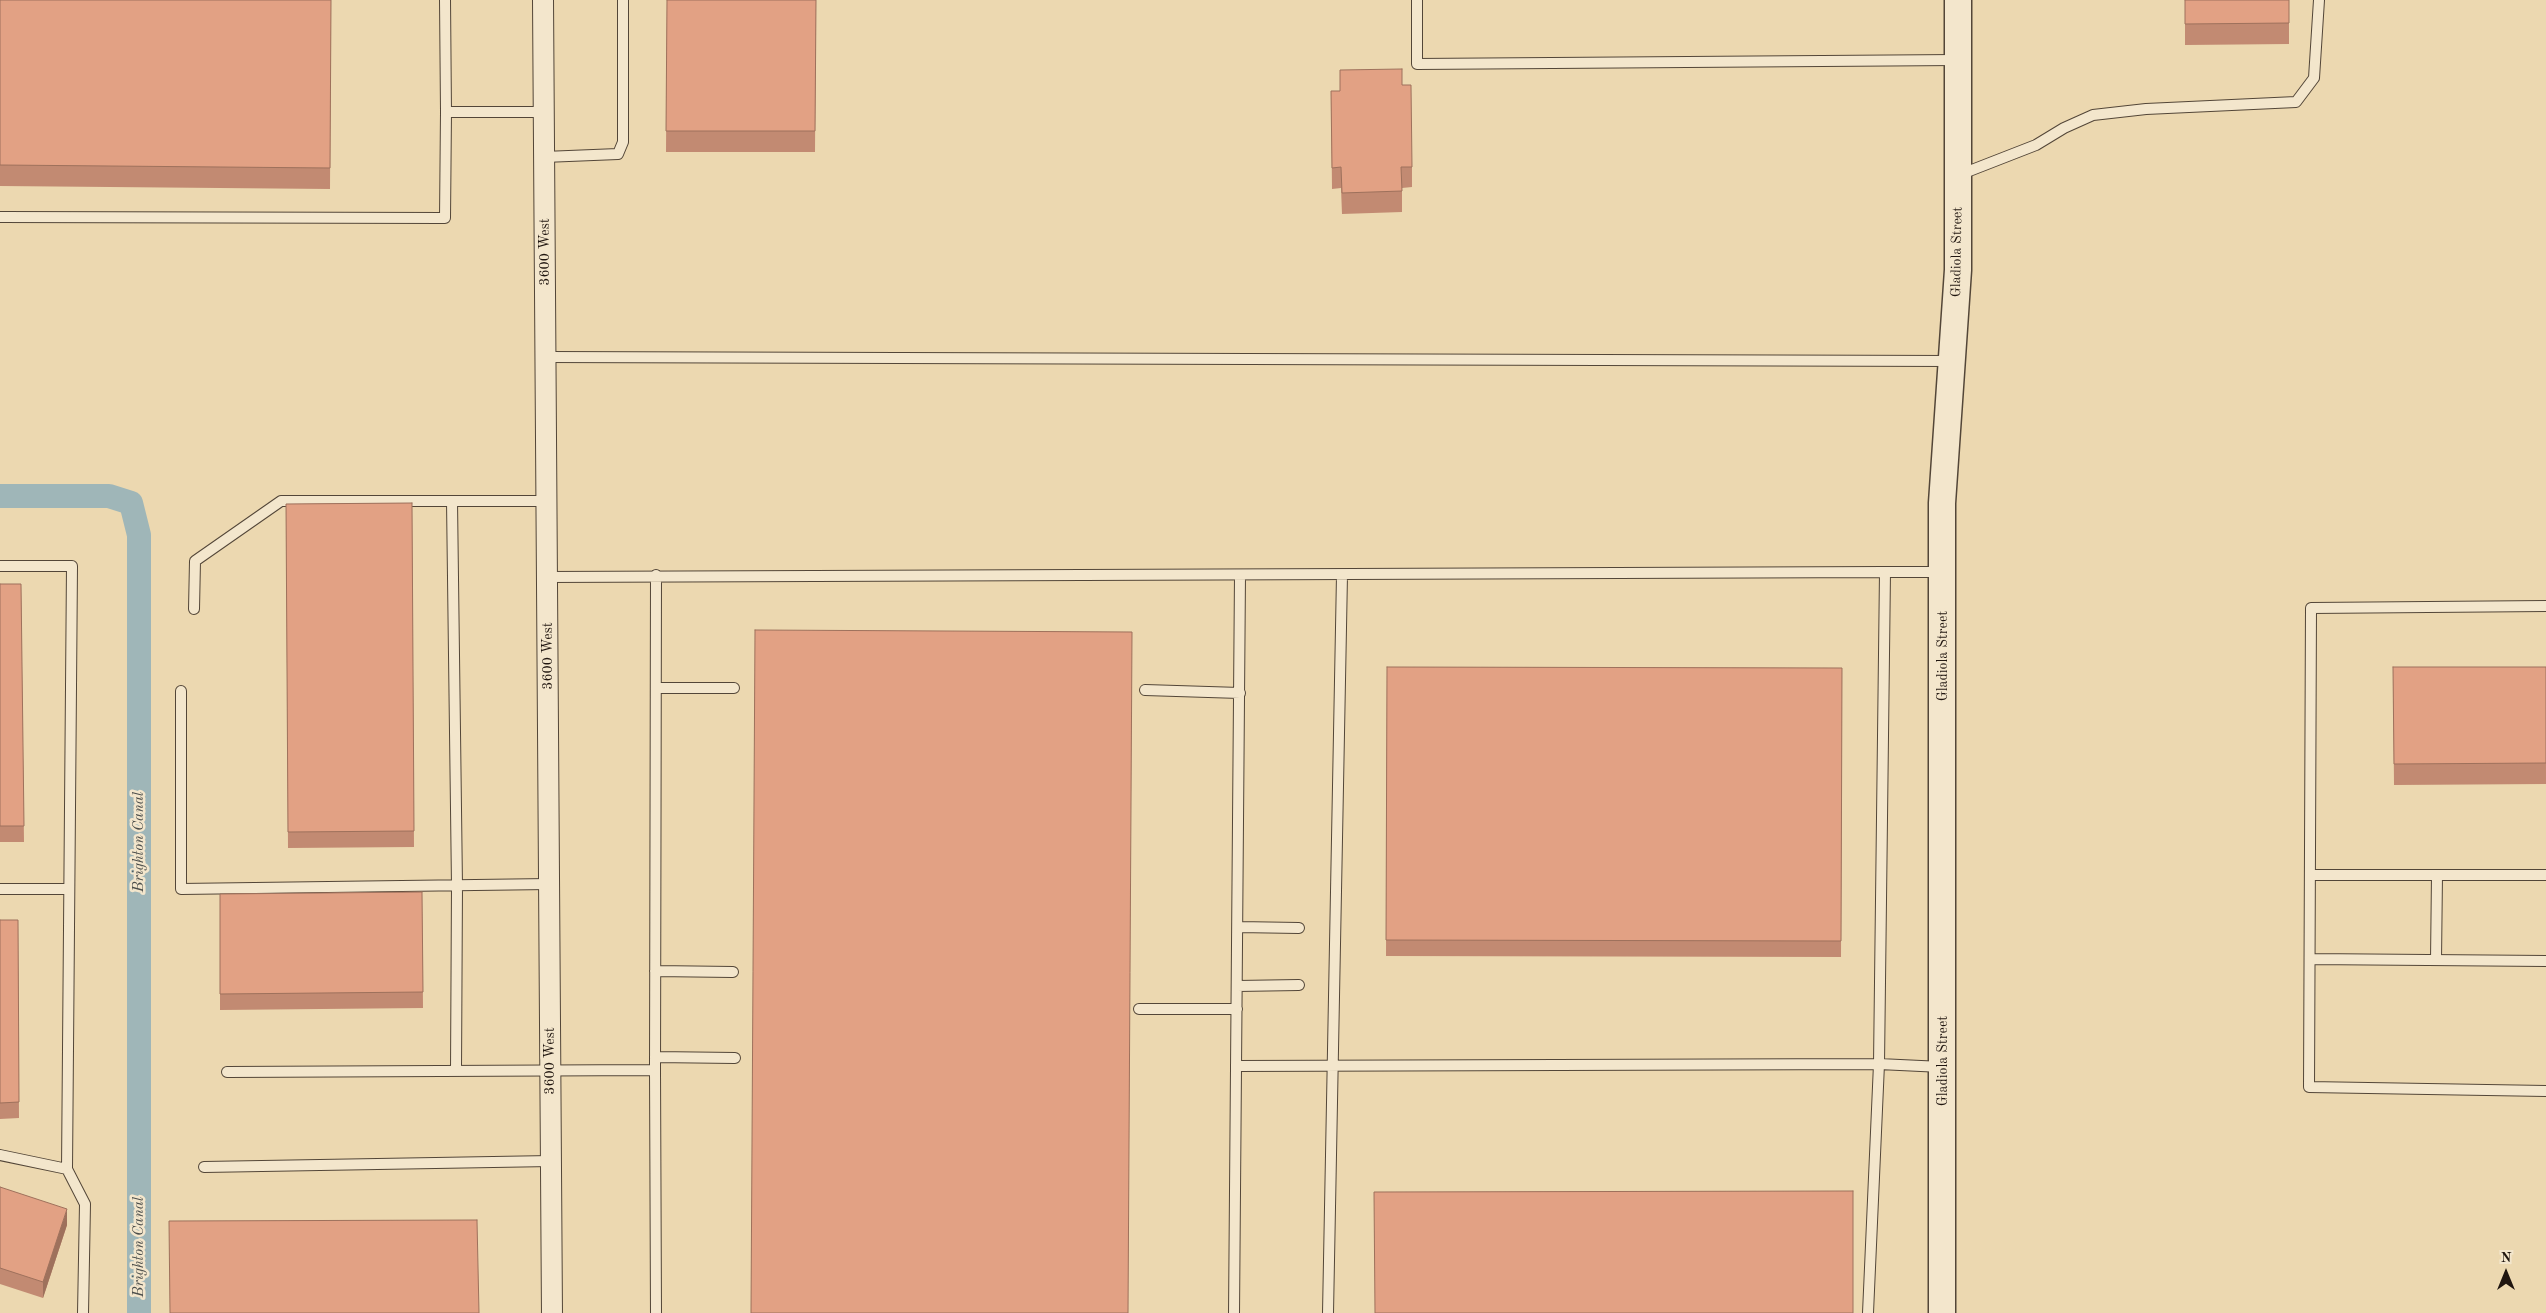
<!DOCTYPE html>
<html>
<head>
<meta charset="utf-8">
<style>
	body { margin:0 }
	#map { position:relative; width:2546px; height:1313px; overflow:hidden; background:#ecd8b0; font-family:"Old Standard TT",serif }
	canvas { display:block }
	.north { position:absolute; left:2481px; top:1248px; width:50px; height:50px; -webkit-text-stroke:4px #f3e6cc; paint-order:stroke; rotate:0deg; font-size:14px; font-weight:700; line-height:20px; text-align:center; color:#201610 }
	.north::after { content:''; display:block; margin:auto; width:18px; height:22px; background:#201610; clip-path:polygon(50% 0,100% 100%,50% 72%,0 100%) }
</style>
</head>
<body>
<div id="map">
<canvas width="2546" height="1313"></canvas>
<div class="north">N</div>
</div>
<script>
const context = document.querySelector('canvas').getContext('2d');
context.lineJoin = 'round';
const toPath = rows => new Path2D(rows.map(r => 'M' + r).join(''));
function trace(path, color, width, dash) { context.strokeStyle = color; context.lineWidth = width; context.lineCap = dash ? 'butt' : 'round'; context.setLineDash(dash || []); context.stroke(path); }
function fill(path, color) { context.fillStyle = color; context.fill(path, 'evenodd'); }
function write(font, color, halo, rows, align = 'center') {
  context.font = font + ' "Old Standard TT",serif'; context.lineWidth = 5; context.setLineDash([]); context.textBaseline = 'middle'; context.strokeStyle = halo; context.fillStyle = color; for (const [text, x, y, turn = 0] of rows) {
    context.save(); context.translate(x, y); context.rotate((+turn || 0) * Math.PI / 180); context.textAlign = isNaN(turn) ? turn : align; if (halo) context.strokeText(text, 0, 0); context.fillText(text, 0, 0); context.restore();
  }
}
trace(toPath([
	[0,496,109,496,131,503,139,535,139,1313]
]), '#9fb6b8', 24);
const service = toPath([
	[445,0,446,112,544,112],
	[1417,0,1417,64,1957,60],
	[544,157,618,154,623,142,623,0],
	[1959,175,2036,145,2064,128,2093,115,2146,109,2296,102,2314,78,2319,0],
	[0,217,445,218,446,112],
	[546,357,1952,361],
	[452,501,457,886,456,1070],
	[0,566,72,566,67,1169,85,1204,83,1313],
	[547,577,1885,572],
	[2546,606,2311,608,2309,1087,2546,1091],
	[194,609,195,561,281,501,547,501],
	[656,688,734,688],
	[1145,690,1240,693],
	[181,691,181,889,549,884],
	[2310,875,2546,875],
	[0,889,69,889],
	[1238,927,1299,928],
	[2310,959,2546,961],
	[2436,960,2437,875],
	[655,971,733,972],
	[1237,986,1299,985],
	[1139,1009,1237,1009],
	[655,1057,735,1058],
	[1236,1066,1879,1064,1942,1067],
	[655,1070,656,1313],
	[227,1072,655,1070,656,575],
	[0,1155,67,1169],
	[204,1167,551,1161],
	[1234,1313,1240,575],
	[1328,1313,1342,575],
	[1868,1313,1879,1064,1885,572,1940,572]
]);
const minor = toPath([
	[543,0,552,1313]
]);
const tertiary = toPath([
	[1942,1313,1942,503,1958,270,1958,0]
]);
trace(service, '#534638', 12);
trace(minor, '#534638', 22);
trace(tertiary, '#534638', 29);
trace(service, '#f3e6cc', 10);
trace(minor, '#f3e6cc', 20);
trace(tertiary, '#f3e6cc', 26);
fill(toPath([
	[0,0,331,0,330,189,0,186],
	[667,0,816,0,815,152,666,152],
	[2185,0,2289,0,2289,44,2185,45],
	[1402,85,1412,167,1412,187,1402,188,1402,212,1342,214,1341,188,1332,189,1331,91,1340,91],
	[412,503,414,847,288,848,286,504],
	[0,584,21,584,24,842,0,842],
	[1387,667,1842,668,1841,957,1386,956],
	[2393,667,2546,667,2546,784,2394,785],
	[422,892,423,1008,220,1010,220,894],
	[0,920,18,920,19,1118,0,1119],
	[0,1187,67,1225,43,1298,0,1284]
]), '#c28a72');
fill(toPath([
	[67,1209,67,1225,43,1298,43,1282]
]), '#9e715c');
const building = toPath([
	[0,0,331,0,330,168,0,165,0,0],
	[667,0,816,0,815,131,666,131,667,0],
	[2185,0,2289,0,2289,23,2185,24,2185,0],
	[1402,69,1402,85,1411,85,1412,167,1401,167,1402,191,1342,193,1341,167,1332,168,1331,91,1340,91,1340,70,1402,69],
	[412,503,414,831,288,832,286,504,412,503],
	[0,584,21,584,24,826,0,826,0,584],
	[755,630,1132,632,1128,1313,751,1313,755,630],
	[1387,667,1842,668,1841,941,1386,940,1387,667],
	[2393,667,2546,667,2546,763,2394,764,2393,667],
	[422,892,423,992,220,994,220,894,422,892],
	[0,920,18,920,19,1102,0,1103,0,920],
	[0,1187,67,1209,43,1282,0,1268,0,1187],
	[1853,1191,1853,1313,1375,1313,1374,1192,1853,1191],
	[477,1220,479,1313,170,1313,169,1221,477,1220]
]);
fill(building, '#e2a184');
trace(building, '#9e715c', 1);
write('14px', '#201610', '#f3e6cc', [
	["3600 West",545,252,-90],
	["Gladiola Street",1957,252,-89],
	["3600 West",548,656,-90],
	["Gladiola Street",1943,656,-90],
	["3600 West",550,1061,-90],
	["Gladiola Street",1943,1061,-90]
]);
write('italic 15px', '#4c4e4b', '#f3e6cc', [
	["Brighton Canal",139,842,-90],
	["Brighton Canal",139,1247,-90]
]);
</script>
</body>
</html>
